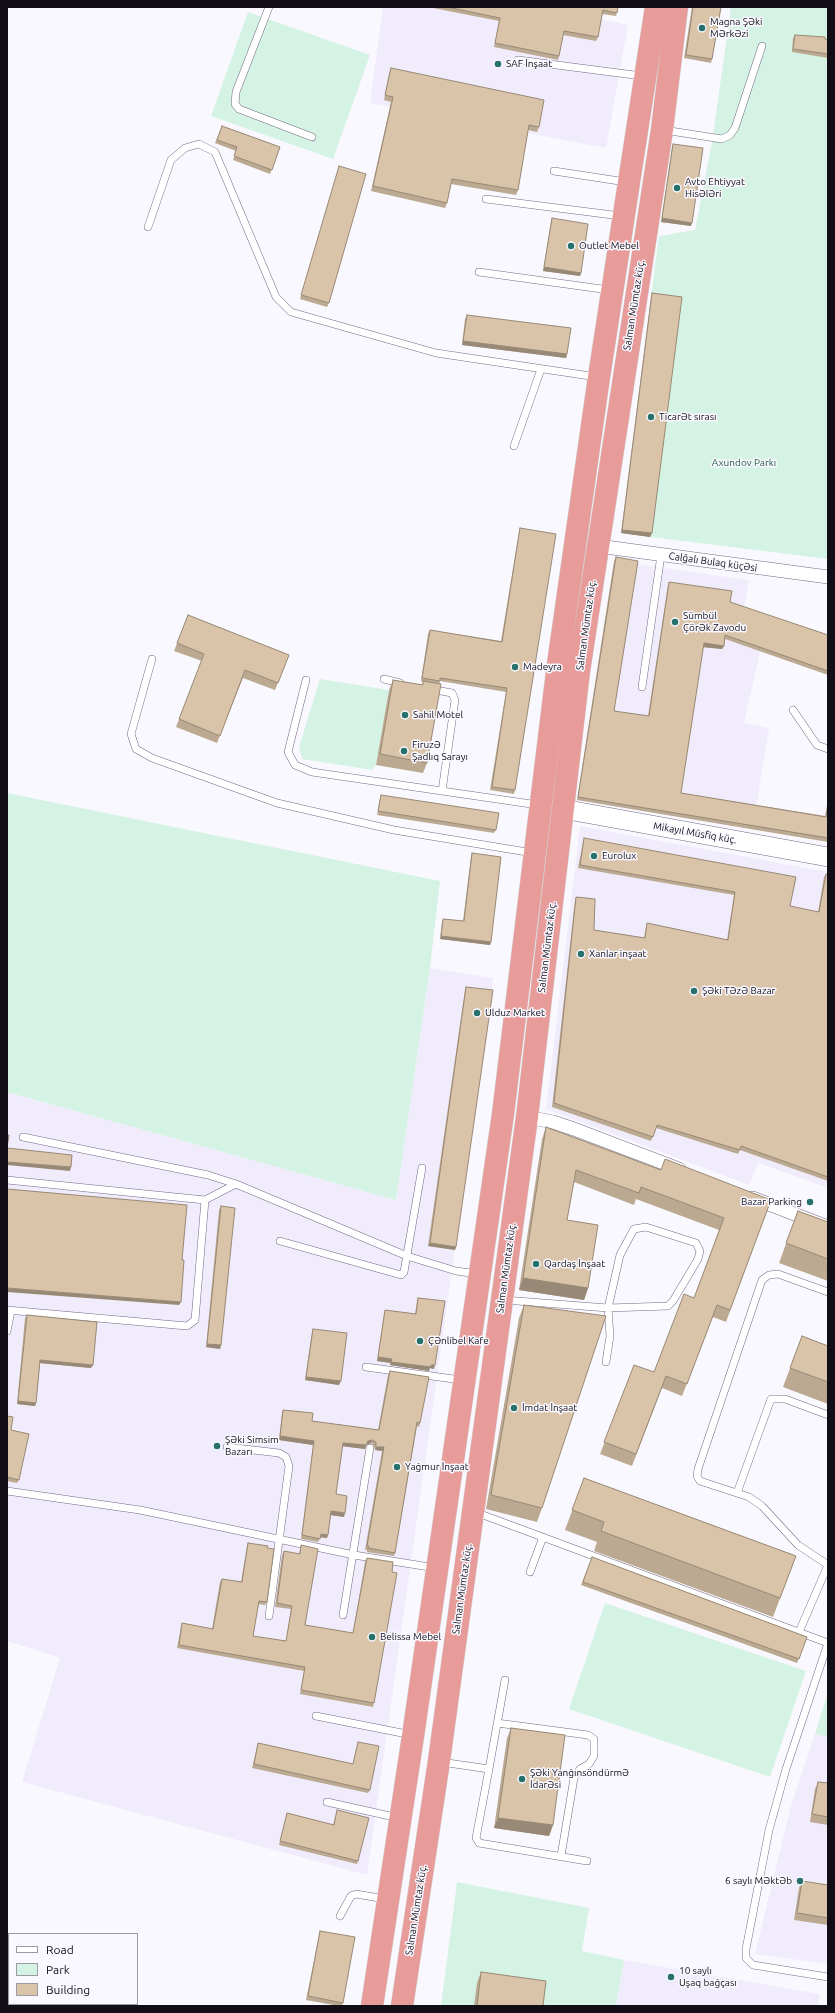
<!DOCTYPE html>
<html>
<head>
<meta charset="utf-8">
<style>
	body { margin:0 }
	#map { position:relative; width:835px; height:2013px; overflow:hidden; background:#faf8ff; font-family:Ubuntu,sans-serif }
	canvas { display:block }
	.frame { position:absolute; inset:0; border:8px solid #110e18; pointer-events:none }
	.legend { position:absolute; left:8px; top:1933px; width:130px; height:72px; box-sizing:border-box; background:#faf8ff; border:1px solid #9d9aa3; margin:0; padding:5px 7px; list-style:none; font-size:12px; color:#110e18 }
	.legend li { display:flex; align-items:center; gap:8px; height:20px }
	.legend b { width:20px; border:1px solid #9d9aa3 }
</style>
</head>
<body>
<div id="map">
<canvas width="835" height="2013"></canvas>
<div class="frame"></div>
<ul class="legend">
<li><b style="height:5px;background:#fff"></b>Road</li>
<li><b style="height:11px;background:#d5f3e4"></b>Park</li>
<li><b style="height:11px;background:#d9c4a9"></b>Building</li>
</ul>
</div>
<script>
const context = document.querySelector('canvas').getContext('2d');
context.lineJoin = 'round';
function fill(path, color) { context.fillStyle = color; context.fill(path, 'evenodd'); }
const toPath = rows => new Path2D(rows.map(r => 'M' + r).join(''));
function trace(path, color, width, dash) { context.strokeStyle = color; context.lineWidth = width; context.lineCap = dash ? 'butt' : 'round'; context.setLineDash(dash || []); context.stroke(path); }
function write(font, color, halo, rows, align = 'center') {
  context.font = font + ' Ubuntu,sans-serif'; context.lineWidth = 3; context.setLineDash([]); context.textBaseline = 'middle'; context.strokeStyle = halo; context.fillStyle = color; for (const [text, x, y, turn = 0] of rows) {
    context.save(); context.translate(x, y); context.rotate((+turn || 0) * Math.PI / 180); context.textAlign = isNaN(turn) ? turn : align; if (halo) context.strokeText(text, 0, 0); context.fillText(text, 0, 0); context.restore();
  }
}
fill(toPath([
	[383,7,544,7,628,25,606,148,370,103],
	[637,564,749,580,738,643,760,652,744,723,769,728,756,809,601,784],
	[580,826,828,872,828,1188,758,1163,749,1185,546,1109],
	[430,968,493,978,367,1875,22,1782,60,1658,7,1641,7,1092,396,1200],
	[815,1734,828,1737,828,1964,755,1954,790,1809],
	[624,1960,820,1994,818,2006,616,2006]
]), '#f1ecfb');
fill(toPath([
	[731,7,828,7,828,559,650,537,681,301,651,297,659,236,695,230,712,142],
	[248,12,370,55,333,159,211,116],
	[320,679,389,690,376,765,372,770,302,759,299,747],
	[7,793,440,881,430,968,396,1200,7,1092],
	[605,1603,806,1671,770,1777,569,1709],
	[828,1692,828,1737,815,1734],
	[457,1882,589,1908,582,1951,624,1960,616,2006,441,2006]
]), '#d5f3e4');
const service = toPath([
	[269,7,236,92,235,104,239,109,312,137],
	[518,60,642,76],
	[664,130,722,139,730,135,735,128,762,46],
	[554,171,626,182],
	[486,199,621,216],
	[148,227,171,160,185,148,199,144,215,152,276,297,291,312,436,353,597,377],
	[479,272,609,290],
	[514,446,541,369],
	[152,659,131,734,136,749,152,758,277,803,394,830,533,853],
	[384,679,400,683],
	[306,680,288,752,295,765,312,772,538,805],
	[642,687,661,555],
	[430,689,452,693,455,700,442,791],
	[793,710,817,745,828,749],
	[23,1137,208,1175,236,1184,407,1256,456,1271,478,1274],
	[7,1180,205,1200,236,1184],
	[646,1227,696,1243,700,1251,698,1259,673,1301,668,1306,608,1308,620,1255,634,1229,646,1227],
	[280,1241,401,1275,404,1272,422,1168],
	[828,1292,778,1274,769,1275,762,1280,698,1469,697,1476,700,1481,749,1497,762,1506,798,1545,828,1565],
	[504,1300,608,1308,610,1336,606,1362],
	[7,1310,187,1326,195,1320,205,1200],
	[7,1331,11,1311],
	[366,1367,461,1380],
	[227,1447,279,1453,286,1457,289,1466,269,1616],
	[7,1491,140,1510,354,1555,436,1568],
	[737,1493,771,1399,785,1399,828,1415],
	[475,1512,828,1643],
	[530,1572,543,1537],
	[343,1615,370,1448],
	[799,1632,828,1565],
	[828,1643,786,1769,769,1830,746,1949,746,1958,753,1965,828,1977],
	[316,1716,412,1735],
	[497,1723,588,1735,594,1739,594,1756,589,1764,580,1769,574,1778,561,1856],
	[441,1762,489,1769,476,1838,479,1843,587,1861],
	[489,1769,505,1680],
	[327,1802,399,1818],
	[340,1916,351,1896,356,1894,385,1899]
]);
const minor = toPath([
	[598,546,828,577],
	[527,1117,553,1122,574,1129,679,1169],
	[753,1198,828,1227]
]);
const secondary = toPath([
	[563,809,828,857]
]);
const trunk = toPath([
	[372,2006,413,1736,503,1114,558,664,599,377,656,7],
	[402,2006,439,1761,527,1117,579,671,662,130,677,7]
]);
trace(service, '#736a85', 8);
trace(minor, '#736a85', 14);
trace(secondary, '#736a85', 20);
trace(trunk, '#d4d4d5', 23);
trace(service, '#fff', 7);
trace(minor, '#fff', 13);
trace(secondary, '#fff', 19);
trace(trunk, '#e89c9a', 22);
fill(toPath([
	[428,7,618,7,616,16,602,14,598,37,596,41,563,35,559,56,558,60,494,47,499,21],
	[692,7,721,7,712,59,711,63,684,58],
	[795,35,828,40,828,58,792,52,793,38],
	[391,68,539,127,537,132,528,130,518,190,516,195,451,184,447,203,445,208,371,191,391,102,384,100,389,74],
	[222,126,280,147,270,174,233,160,236,151,215,143],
	[673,144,691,226,661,222,672,147],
	[338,170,329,303,327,307,300,299],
	[552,218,581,273,580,276,543,271,551,222],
	[652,293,652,533,650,537,621,533,651,297],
	[467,315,567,354,566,358,462,345,465,319],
	[520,528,515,790,514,794,490,790,506,692,440,681,439,684,427,763,423,773,376,765,389,690,393,680,422,685,423,682,421,681,428,634,430,630,501,641,519,532],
	[616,557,614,711,648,716,668,585,669,582,828,635,828,675,725,639,724,646,722,649,703,647,681,793,825,816,828,800,828,842,577,800,614,561],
	[188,615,289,655,275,690,243,678,217,743,176,727,202,661,174,651],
	[381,795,496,830,494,833,377,815,380,798],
	[584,838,790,906,818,912,824,877,826,874,828,874,828,1181,740,1150,738,1154,656,1128,651,1141,552,1107,575,900,576,897,594,930,644,938,646,927,647,923,727,940,734,895,578,868,583,842],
	[472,853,491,942,490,945,440,939,442,922,443,919,463,921,471,857],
	[466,987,456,1247,455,1250,428,1246,465,990],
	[546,1127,661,1170,771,1200,726,1322,713,1317,682,1396,662,1388,632,1466,600,1454,634,1365,654,1372,694,1298,719,1230,636,1199,634,1205,574,1182,567,1220,588,1288,584,1300,519,1290,542,1139],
	[221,1206,221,1345,220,1349,206,1347,219,1210],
	[798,1211,828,1222,828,1281,779,1263],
	[418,1298,434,1369,430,1368,429,1371,390,1365,391,1363,377,1361,384,1314,385,1310,415,1314,417,1301],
	[524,1305,542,1508,537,1522,486,1509,519,1318],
	[27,1315,93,1365,91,1368,40,1363,36,1403,35,1406,17,1404,25,1318],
	[313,1329,339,1385,305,1380,312,1332],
	[802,1336,828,1346,828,1404,783,1387],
	[390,1371,420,1423,419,1427,417,1426,395,1553,394,1556,367,1552,367,1550,365,1550,382,1451,375,1450,374,1446,371,1443,366,1445,365,1449,342,1446,336,1494,344,1517,331,1515,327,1538,320,1537,318,1542,301,1539,313,1445,279,1440,282,1413,283,1410,312,1421,378,1430,388,1375],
	[7,1416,11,1430,19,1480,17,1483,7,1481],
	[584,1478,796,1556,773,1617,594,1551,597,1542,565,1530],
	[248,1543,267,1548,267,1602,265,1605,258,1604,253,1636,286,1641,291,1609,275,1607,282,1555,284,1551,299,1554,301,1545,305,1625,353,1633,365,1562,367,1558,392,1572,374,1703,373,1707,300,1694,304,1671,177,1648,181,1627,182,1623,212,1629,220,1582,222,1579,241,1582,247,1546],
	[592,1557,807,1637,797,1663,581,1585],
	[511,1728,553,1825,549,1836,494,1828,507,1738],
	[358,1742,370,1790,368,1793,252,1768,258,1743,353,1764],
	[818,1782,828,1783,828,1825,810,1822,815,1789],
	[337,1810,358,1861,357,1864,279,1845,287,1813,333,1825],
	[802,1881,828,1885,828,1925,794,1920,799,1888],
	[320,1931,343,2003,342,2006,339,2006,306,2000,319,1935],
	[481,1972,543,2006,474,2006,477,1983]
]), '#bba991');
fill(toPath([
	[662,218,692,223,691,226,661,222],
	[544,267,581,273,580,276,543,271],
	[463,341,567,354,566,358,462,345],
	[622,530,652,533,650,537,621,533],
	[704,643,724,646,722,649,702,647],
	[441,936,491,942,490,945,440,939],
	[7,1162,71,1167,70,1171,7,1165],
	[430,1243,456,1247,455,1250,428,1246],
	[523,1278,588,1288,584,1300,519,1290],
	[7,1288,181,1302,179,1305,7,1292],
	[207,1344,221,1345,220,1349,206,1347],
	[378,1357,392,1359,391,1363,377,1361],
	[40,1360,93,1365,91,1368,39,1363],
	[391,1362,431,1365,435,1365,434,1369,430,1368,429,1371,390,1365],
	[306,1377,341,1381,339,1385,305,1380],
	[18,1401,36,1403,35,1406,17,1404],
	[280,1436,314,1441,313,1445,279,1440],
	[372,1440,371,1443,366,1445,368,1441],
	[343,1443,366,1445,365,1449,341,1446],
	[376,1447,384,1447,382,1451,375,1450],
	[331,1511,345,1513,344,1517,330,1515],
	[321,1534,328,1535,327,1538,319,1537],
	[498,1818,553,1825,549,1836,494,1828]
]), '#988976');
const building = toPath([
	[447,7,618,7,617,13,603,10,598,37,564,31,559,56,495,43,500,18,447,7],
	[693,7,721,7,712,59,686,55,693,7],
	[795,35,825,37,825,39,828,40,828,54,793,49,795,35],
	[391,68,544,100,539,127,529,125,518,190,452,179,447,203,373,186,393,97,385,95,391,68],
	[222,126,280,147,272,170,234,156,237,147,217,140,222,126],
	[673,144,703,148,692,223,662,218,673,144],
	[339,166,366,174,329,303,301,295,339,166],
	[552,218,588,224,581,273,544,267,552,218],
	[652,293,682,297,652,533,622,530,652,293],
	[467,315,571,328,567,354,463,341,467,315],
	[520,528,556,534,515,790,492,787,507,688,440,678,440,681,422,678,430,630,502,642,520,528],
	[616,557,638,561,614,711,649,716,669,582,732,591,730,602,828,635,828,671,725,635,724,646,704,643,681,793,826,817,828,805,828,838,578,797,616,557],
	[188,615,289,655,278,683,245,670,220,736,179,719,204,654,177,643,188,615],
	[393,680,423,685,423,681,441,684,427,763,380,754,393,680],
	[381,795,499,813,496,830,378,811,381,795],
	[584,838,796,877,790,906,819,912,826,874,828,874,828,1177,741,1146,740,1150,657,1125,653,1137,554,1103,576,897,595,899,594,930,645,938,647,923,728,940,735,892,580,865,584,838],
	[472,853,501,857,491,942,441,936,443,919,464,921,472,853],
	[466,987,493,990,456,1247,430,1243,466,987],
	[546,1127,661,1170,665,1159,771,1200,730,1310,717,1305,687,1384,666,1376,636,1454,604,1442,634,1365,654,1372,684,1294,694,1298,724,1218,641,1187,639,1193,576,1170,567,1220,598,1225,588,1288,523,1278,546,1127],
	[7,1135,9,1135,7,1148,72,1155,71,1167,7,1162,7,1135],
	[7,1189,187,1205,182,1260,184,1260,181,1302,7,1288,7,1189],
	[221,1206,235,1208,221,1345,207,1344,221,1206],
	[798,1211,828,1222,828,1259,786,1243,798,1211],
	[418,1298,445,1301,435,1365,431,1365,431,1367,391,1362,392,1359,378,1357,385,1310,416,1314,418,1298],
	[524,1305,606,1316,542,1508,491,1495,524,1305],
	[27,1315,97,1322,93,1365,40,1360,36,1403,18,1401,27,1315],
	[313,1329,347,1333,341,1381,306,1377,313,1329],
	[802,1336,828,1346,828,1382,790,1368,802,1336],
	[390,1371,429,1377,420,1423,417,1422,395,1553,368,1548,369,1546,367,1546,384,1447,376,1447,376,1442,372,1440,368,1441,366,1445,343,1443,336,1494,347,1496,345,1513,331,1511,328,1535,321,1534,320,1539,302,1535,314,1441,280,1436,283,1410,313,1413,312,1421,379,1430,390,1371],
	[7,1416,13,1417,11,1430,29,1434,19,1480,7,1477,7,1416],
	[584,1478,796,1556,780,1598,601,1531,604,1522,572,1510,584,1478],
	[248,1543,268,1546,267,1548,274,1549,267,1602,259,1601,253,1636,286,1641,292,1606,277,1603,284,1551,300,1554,301,1545,318,1549,305,1625,353,1633,367,1558,393,1562,392,1572,397,1573,374,1703,301,1690,305,1667,179,1645,182,1623,213,1629,222,1579,242,1582,248,1543],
	[592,1557,807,1637,799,1659,583,1582,592,1557],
	[511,1728,565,1735,553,1825,498,1818,511,1728],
	[358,1742,379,1746,370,1790,254,1764,258,1743,353,1764,358,1742],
	[818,1782,828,1783,828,1817,812,1814,818,1782],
	[337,1810,369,1818,358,1861,280,1841,287,1813,334,1825,337,1810],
	[802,1881,828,1885,828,1918,797,1913,802,1881],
	[320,1931,355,1937,343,2003,308,1996,320,1931],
	[481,1972,546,1981,543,2006,477,2006,481,1972]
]);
fill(building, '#d9c4a9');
trace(building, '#988976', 1);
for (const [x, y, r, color] of [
	[702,28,4,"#27716c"],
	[498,64,4,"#27716c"],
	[677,188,4,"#27716c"],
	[571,246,4,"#27716c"],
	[651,417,4,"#27716c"],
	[675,622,4,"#27716c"],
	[515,667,4,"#27716c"],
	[405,715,4,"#27716c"],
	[404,751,4,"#27716c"],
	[594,856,4,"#27716c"],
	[581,954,4,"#27716c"],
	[694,991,4,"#27716c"],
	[477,1013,4,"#27716c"],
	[810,1202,4,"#27716c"],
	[536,1264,4,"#27716c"],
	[420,1341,4,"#27716c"],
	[514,1408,4,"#27716c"],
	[217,1446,4,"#27716c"],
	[397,1467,4,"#27716c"],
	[372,1637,4,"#27716c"],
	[522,1779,4,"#27716c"],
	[800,1881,4,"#27716c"],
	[671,1977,4,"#27716c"]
]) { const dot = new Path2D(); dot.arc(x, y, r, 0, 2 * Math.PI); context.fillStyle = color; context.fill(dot); trace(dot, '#faf8ff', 1.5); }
write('10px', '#110e18', '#faf8ff', [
	["Magna Şəki",710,22],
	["Mərkəzi",710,34],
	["SAF İnşaat",506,64],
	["Avto Ehtiyyat",685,182],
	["Hisələri",685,194],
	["Outlet Mebel",579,246],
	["Ticarət sırası",659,417],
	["Sümbül",683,616],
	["Çörək Zavodu",683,628],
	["Madeyra",523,667],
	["Sahil Motel",413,715],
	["Firuzə",412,745],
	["Şadlıq Sarayı",412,757],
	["Eurolux",602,856],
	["Xanlar inşaat",589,954],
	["Şəki Təzə Bazar",702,991],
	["Ulduz Market",485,1013],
	["Bazar Parking",802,1202,"right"],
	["Qardaş İnşaat",544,1264],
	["Çənlibel Kafe",428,1341],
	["İmdat İnşaat",522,1408],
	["Şəki Simsim",225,1440],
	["Bazarı",225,1452],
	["Yağmur İnşaat",405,1467],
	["Belissa Mebel",380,1637],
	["Şəki Yanğınsöndürmə",530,1773],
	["İdarəsi",530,1785],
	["6 saylı Məktəb",792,1881,"right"],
	["10 saylı",679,1971],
	["Uşaq bağçası",679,1983]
], 'left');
write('10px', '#110e18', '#faf8ff', [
	["Salman Mümtaz küç.",634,305,-81],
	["Calğalı Bulaq küçəsi",713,562,8],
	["Salman Mümtaz küç.",586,625,-82],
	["Mikayıl Müsfiq küç.",695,833,10],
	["Salman Mümtaz küç.",547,947,-83],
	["Salman Mümtaz küç.",506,1268,-82],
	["Salman Mümtaz küç.",462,1589,-82],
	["Salman Mümtaz küç.",416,1910,-81]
]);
write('10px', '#1f5b44', '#faf8ff', [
	["Axundov Parkı",744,463]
]);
</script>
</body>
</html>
